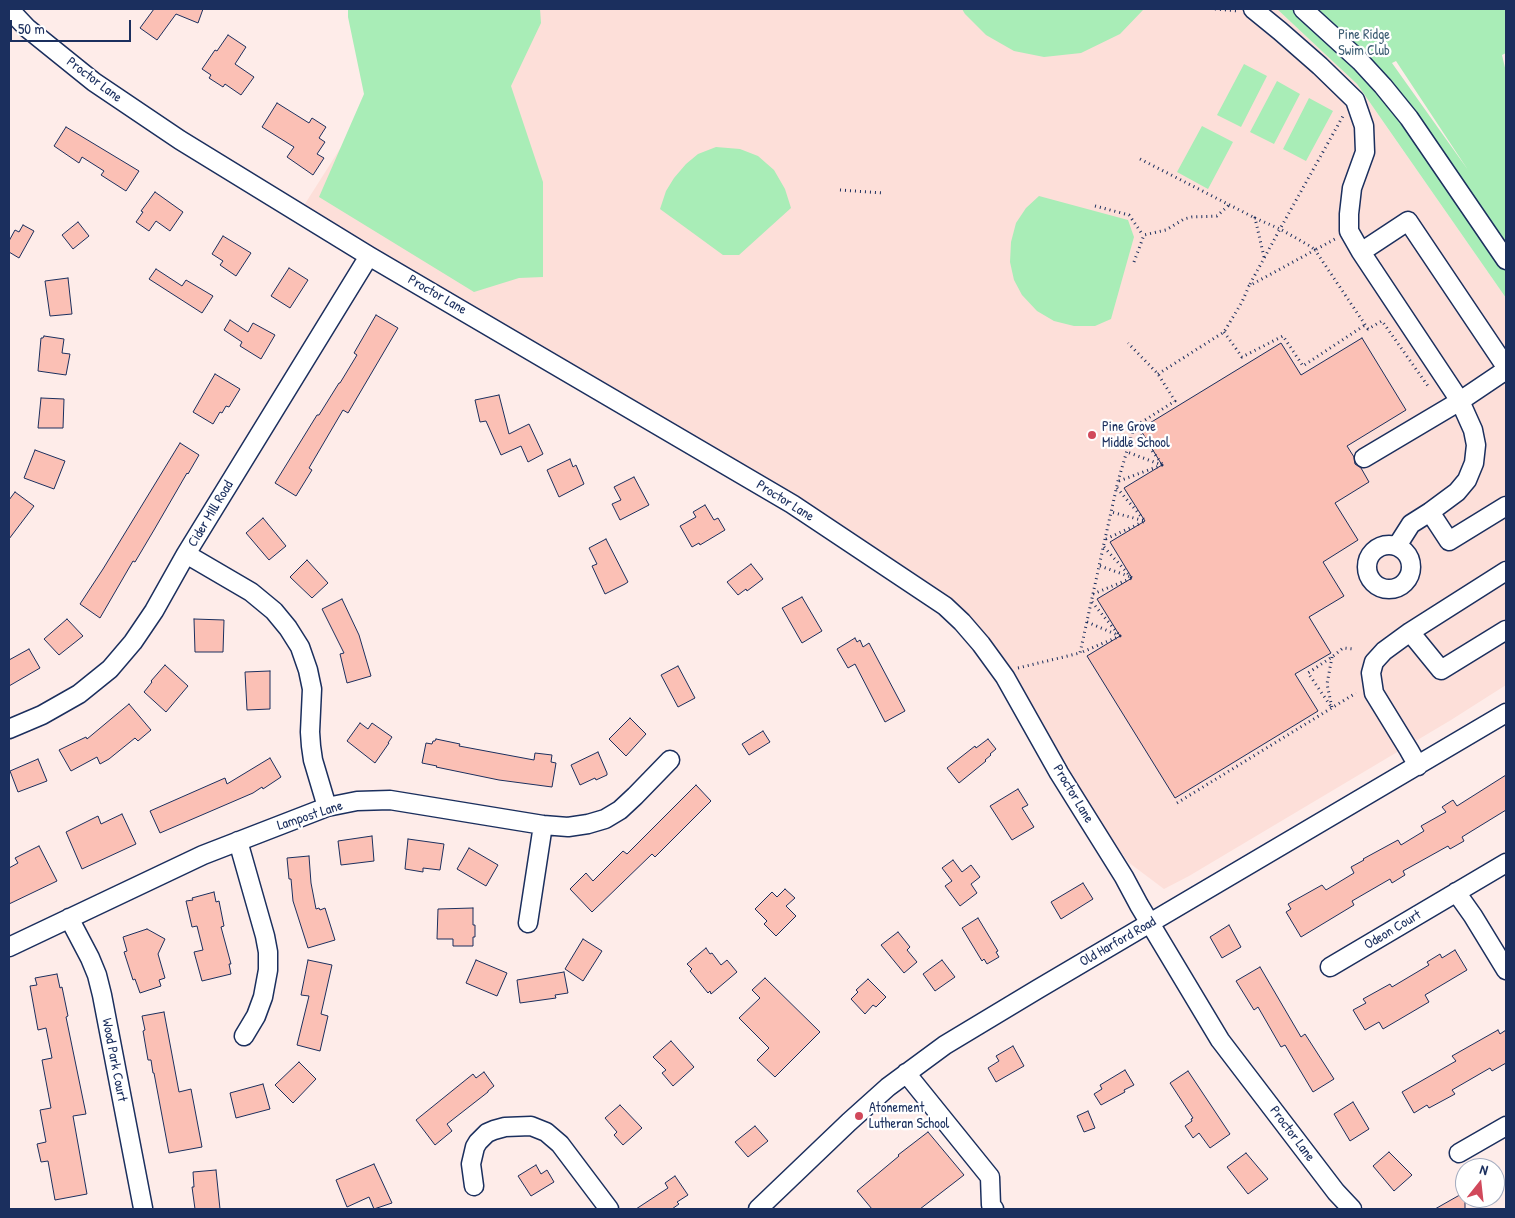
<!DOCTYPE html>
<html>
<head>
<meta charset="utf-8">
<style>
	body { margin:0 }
	#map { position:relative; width:1515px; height:1218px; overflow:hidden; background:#feece9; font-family:"Patrick Hand",sans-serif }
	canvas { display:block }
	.frame { position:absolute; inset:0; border:10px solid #1b2f5e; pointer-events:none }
	.north { position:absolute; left:1455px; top:1158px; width:50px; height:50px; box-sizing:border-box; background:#fff; border:1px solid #a4acbf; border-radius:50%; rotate:16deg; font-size:14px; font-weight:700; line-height:20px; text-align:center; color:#1b2f5e }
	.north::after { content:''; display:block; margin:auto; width:18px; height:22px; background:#d1495b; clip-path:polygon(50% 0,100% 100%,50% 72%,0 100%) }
	.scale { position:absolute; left:10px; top:20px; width:121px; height:22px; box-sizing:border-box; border:2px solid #1b2f5e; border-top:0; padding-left:6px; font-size:15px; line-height:18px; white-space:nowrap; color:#1b2f5e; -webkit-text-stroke:4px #fff; paint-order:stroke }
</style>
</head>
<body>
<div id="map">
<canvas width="1515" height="1218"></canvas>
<div class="frame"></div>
<div class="north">N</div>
<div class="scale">50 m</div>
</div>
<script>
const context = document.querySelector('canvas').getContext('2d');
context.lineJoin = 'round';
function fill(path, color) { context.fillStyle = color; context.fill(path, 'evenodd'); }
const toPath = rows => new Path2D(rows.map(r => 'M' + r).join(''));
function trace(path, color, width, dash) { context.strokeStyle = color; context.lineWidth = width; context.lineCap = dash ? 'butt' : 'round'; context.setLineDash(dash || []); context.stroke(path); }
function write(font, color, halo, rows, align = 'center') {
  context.font = font + ' "Patrick Hand",sans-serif'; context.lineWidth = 4.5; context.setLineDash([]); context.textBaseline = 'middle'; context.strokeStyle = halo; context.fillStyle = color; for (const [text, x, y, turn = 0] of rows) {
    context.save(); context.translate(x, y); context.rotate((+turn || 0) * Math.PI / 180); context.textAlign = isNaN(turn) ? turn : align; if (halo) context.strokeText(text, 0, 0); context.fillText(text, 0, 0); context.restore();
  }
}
fill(toPath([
	[362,9,1277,9,1357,84,1506,298,1506,685,1451,720,1189,876,1164,889,1128,862,945,602,303,207,383,81]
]), '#fddfd9');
fill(toPath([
	[348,9,540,9,541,23,511,86,543,182,543,277,519,278,474,292,319,197,364,94,348,17],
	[962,9,1142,9,1143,10,1120,34,1081,53,1044,57,1014,51,986,35,965,14],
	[1277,9,1506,9,1506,53,1502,55,1506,72,1506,298,1357,84],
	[1396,61,1468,170,1392,63],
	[1244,64,1267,76,1241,127,1217,115],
	[1277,81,1300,94,1274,144,1250,132],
	[1309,98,1333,111,1306,161,1283,149],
	[1202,126,1233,142,1208,189,1177,172],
	[716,147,740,149,758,156,774,170,785,189,791,208,739,255,723,255,660,209,666,191,674,178,686,164,698,154],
	[1039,196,1128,220,1134,237,1111,319,1095,326,1074,326,1054,321,1037,311,1022,295,1014,280,1010,262,1011,242,1016,223,1026,208]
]), '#a9edb7');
const building = toPath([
	[154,9,203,9,198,23,176,14,157,40,140,28,154,9],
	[228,35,246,47,235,64,254,77,241,95,225,84,223,87,209,78,211,75,202,69,215,50,217,51,228,35],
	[277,103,309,123,312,118,326,127,319,138,325,142,317,154,324,158,313,175,287,157,294,147,262,127,277,103],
	[66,127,139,171,126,191,101,175,104,171,82,157,79,163,54,146,66,127],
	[155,192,183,212,170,231,156,221,149,231,136,222,143,212,141,211,155,192],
	[78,222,89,236,73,249,62,235,78,222],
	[23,225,34,231,19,258,9,252,9,241,15,230,19,232,23,225],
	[223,236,251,253,236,276,220,265,223,261,212,254,223,236],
	[289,268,308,280,290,308,271,296,289,268],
	[156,269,182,286,186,280,213,296,202,313,149,279,156,269],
	[68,278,72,314,50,316,45,281,68,278],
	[376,315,398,328,348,413,343,410,309,468,312,470,296,496,275,483,317,415,319,415,339,383,340,383,357,355,354,353,376,315],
	[230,320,248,332,253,323,275,335,261,359,240,346,242,342,224,330,230,320],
	[44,336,64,339,62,353,70,354,66,375,38,371,41,338,43,338,44,336],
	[1362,338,1406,410,1347,446,1354,457,1355,464,1361,468,1369,482,1335,503,1358,540,1323,562,1344,596,1309,617,1331,653,1295,674,1318,711,1175,798,1087,656,1120,636,1097,599,1132,578,1110,542,1145,521,1124,488,1162,465,1140,429,1281,343,1301,375,1362,338],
	[215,374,240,389,229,407,226,406,222,413,220,412,213,424,193,412,215,374],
	[499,395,509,434,529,424,543,454,528,462,521,446,501,455,486,421,480,422,475,400,499,395],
	[41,398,64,399,63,428,38,428,41,398],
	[180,443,199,455,188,474,187,473,154,530,135,562,133,561,100,618,80,604,103,569,180,443],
	[35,450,65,461,54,489,24,478,35,450],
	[570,459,573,467,576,465,584,484,559,497,547,470,570,459],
	[634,477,649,505,620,520,612,504,621,500,614,487,634,477],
	[15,492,34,506,9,539,9,500,15,492],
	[705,505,714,520,718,518,725,530,700,545,699,543,692,547,680,526,696,517,693,512,705,505],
	[263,518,286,546,269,560,246,533,263,518],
	[606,539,628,582,625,584,605,594,592,566,597,564,589,548,606,539],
	[307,560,328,583,312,598,290,577,307,560],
	[751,564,763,579,747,591,746,589,738,595,727,582,751,564],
	[802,597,822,631,802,643,782,608,802,597],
	[342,599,359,635,371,676,347,683,340,654,344,653,322,609,342,599],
	[67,619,83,636,59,655,44,639,67,619],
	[194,619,224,620,223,652,195,652,194,619],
	[855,638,857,642,860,640,863,647,869,643,905,711,885,722,855,664,848,668,837,649,855,638],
	[29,649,40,668,9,686,9,660,29,649],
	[165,665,188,686,166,712,144,692,152,682,151,681,165,665],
	[678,666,695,698,678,707,661,675,678,666],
	[270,671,270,709,247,710,245,672,270,671],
	[129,704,151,730,138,741,135,738,109,759,100,764,97,757,71,771,59,750,86,737,87,739,129,704],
	[630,718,646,734,626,756,609,739,630,718],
	[360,723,368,729,372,723,392,737,388,743,389,743,375,763,347,741,360,723],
	[763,731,770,742,749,755,742,744,763,731],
	[436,739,460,744,459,746,534,760,535,753,552,755,551,762,556,763,552,787,499,780,436,767,437,766,422,763,426,743,432,744,433,741,435,741,436,739],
	[988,739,996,749,990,754,991,755,985,760,986,761,959,783,947,768,975,746,976,748,988,739],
	[598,752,607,773,607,775,596,780,595,778,580,785,571,765,598,752],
	[270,758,281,777,263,789,262,787,253,793,160,833,150,811,225,778,227,784,270,758],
	[38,759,47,781,18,792,10,771,38,759],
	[1506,775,1506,810,1462,837,1464,841,1450,849,1448,846,1403,871,1405,875,1392,883,1390,879,1352,901,1354,905,1301,937,1286,912,1291,909,1288,904,1322,885,1326,890,1354,873,1351,867,1364,860,1363,859,1398,840,1401,845,1424,831,1421,826,1446,812,1442,807,1453,800,1457,806,1506,775],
	[696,785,711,801,655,857,652,854,592,912,570,889,586,873,593,881,623,851,627,854,696,785],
	[1018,789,1028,805,1022,808,1034,827,1012,840,990,806,1018,789],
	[122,814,136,844,82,869,66,832,98,816,101,824,122,814],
	[372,836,374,861,341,865,338,841,372,836],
	[408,839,444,844,440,870,423,868,423,872,405,869,408,839],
	[39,846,57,881,9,904,9,868,18,863,15,858,39,846],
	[469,848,498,865,486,886,457,869,469,848],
	[309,856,311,883,316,909,319,908,320,910,325,908,335,940,308,948,293,901,291,879,289,879,287,858,309,856],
	[953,860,962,872,971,865,980,877,971,884,977,893,960,906,945,886,952,881,942,868,953,860],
	[1083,883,1093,899,1061,919,1051,902,1083,883],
	[785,889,795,898,786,906,796,916,776,936,764,924,767,921,755,909,772,892,777,897,785,889],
	[214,892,216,902,219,901,224,926,221,927,231,964,229,964,231,974,202,981,194,952,203,950,197,926,192,927,186,901,193,900,192,898,214,892],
	[473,908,473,925,475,925,475,937,473,937,473,946,453,946,453,939,437,939,438,909,473,908],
	[978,918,998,951,996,952,999,957,987,964,984,959,982,961,962,928,978,918],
	[1229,925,1241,947,1222,958,1210,937,1229,925],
	[147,929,165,939,158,954,165,978,159,980,161,986,140,993,135,979,133,980,124,952,127,951,123,937,147,929],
	[898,932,910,947,907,950,917,962,904,973,881,945,898,932],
	[583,939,602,951,583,981,565,969,583,939],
	[706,948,710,954,712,953,721,965,727,960,737,972,711,994,710,991,708,993,690,971,692,969,687,964,706,948],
	[1455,950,1467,970,1425,995,1429,1002,1383,1029,1379,1022,1365,1030,1353,1010,1366,1003,1363,999,1390,984,1392,987,1429,965,1427,962,1440,954,1442,958,1455,950],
	[308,960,332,965,321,1014,328,1016,320,1051,297,1045,309,996,301,995,308,960],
	[476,960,507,973,497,996,466,983,476,960],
	[942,960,955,977,935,991,923,974,942,960],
	[1260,967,1301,1037,1305,1034,1334,1079,1313,1092,1285,1045,1281,1047,1258,1007,1254,1010,1236,981,1260,967],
	[564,972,568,993,555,995,556,998,520,1003,517,980,564,972],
	[57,974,60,988,62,987,68,1016,66,1017,86,1114,73,1116,87,1194,55,1200,48,1161,41,1162,37,1144,46,1142,40,1110,51,1108,42,1060,52,1058,46,1028,38,1030,30,986,37,985,35,978,57,974],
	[765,978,820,1032,775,1077,757,1060,769,1048,739,1018,760,998,752,990,765,978],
	[868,979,886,997,876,1007,873,1005,865,1014,851,999,858,992,856,990,868,979],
	[164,1012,179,1092,191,1089,202,1147,169,1153,154,1073,153,1073,151,1060,148,1060,143,1031,145,1030,142,1016,164,1012],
	[1498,1030,1500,1034,1506,1030,1506,1063,1492,1071,1490,1068,1452,1090,1455,1094,1429,1108,1427,1105,1414,1113,1402,1092,1456,1061,1452,1056,1498,1030],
	[671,1041,694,1067,673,1086,662,1073,666,1070,653,1057,671,1041],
	[1013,1046,1024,1066,996,1082,988,1068,999,1061,996,1056,1013,1046],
	[299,1062,316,1079,293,1103,275,1085,299,1062],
	[1125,1070,1134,1085,1124,1090,1125,1092,1101,1105,1094,1094,1102,1089,1100,1085,1125,1070],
	[1188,1071,1230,1134,1210,1148,1199,1133,1193,1138,1185,1126,1192,1121,1191,1119,1193,1118,1170,1083,1188,1071],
	[484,1072,494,1086,488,1091,488,1092,447,1124,452,1131,435,1145,416,1120,473,1074,476,1078,484,1072],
	[263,1084,270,1109,236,1118,230,1093,263,1084],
	[1353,1102,1369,1129,1350,1141,1334,1114,1353,1102],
	[620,1105,642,1128,623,1145,614,1135,617,1132,605,1118,620,1105],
	[1088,1111,1095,1128,1084,1132,1077,1116,1088,1111],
	[755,1126,768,1141,748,1157,735,1142,755,1126],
	[928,1132,964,1175,920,1209,872,1209,857,1191,899,1156,898,1155,928,1132],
	[1389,1152,1412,1175,1394,1191,1373,1166,1389,1152],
	[1246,1153,1268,1179,1248,1194,1227,1167,1246,1153],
	[374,1164,392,1203,374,1209,369,1197,347,1207,336,1180,374,1164],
	[536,1165,541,1174,547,1170,554,1182,531,1196,518,1176,536,1165],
	[216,1170,220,1209,195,1209,192,1187,194,1187,193,1172,216,1170],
	[675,1176,688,1195,677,1202,679,1204,672,1209,636,1209,668,1188,665,1183,675,1176],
	[1465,1192,1465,1209,1435,1209,1465,1192]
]);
fill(building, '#fbc0b5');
trace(building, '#1b2f5e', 1);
const minor = toPath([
	[9,9,27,28,94,82,180,140,369,256,792,504,945,606,962,622,981,644,1005,677,1059,773,1124,877,1139,905,1220,1040,1336,1192,1352,1209],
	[1253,9,1280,31,1320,66,1355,100,1364,126,1365,152,1352,188,1349,214,1349,231,1361,252],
	[1303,9,1360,61,1383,86,1409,118,1506,260],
	[1506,367,1408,221,1361,252,1460,401,1506,370],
	[1364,458,1460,401,1473,430,1476,445,1474,463,1467,480,1457,492,1430,512,1411,524,1397,546],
	[1430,512,1449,541,1506,506],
	'1367 567a22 22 0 1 1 44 0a22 22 0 1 1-44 0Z',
	[186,554,251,592,274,611,288,628,300,647,308,670,312,689,310,732,311,746,313,760,327,807],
	[1410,632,1441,670,1506,630],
	[9,729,42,715,79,694,110,669,133,642,154,611,186,554,369,256],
	[1418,766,1409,750,1374,693,1371,673,1374,662,1384,651,1410,632,1506,571],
	[238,841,265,936,268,952,268,970,263,997,256,1016,244,1036],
	[1456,892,1473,916,1506,970],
	[69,918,90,958,97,975,102,995,143,1208],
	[528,923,543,825],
	[9,947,203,855,327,807,357,801,390,800,543,825,568,827,588,824,605,819,620,810,635,796,670,760],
	[1330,967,1506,863],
	[906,1073,990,1177,991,1205,994,1209],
	[1459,1153,1506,1126],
	[474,1186,471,1164,475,1147,478,1142,487,1133,494,1130,505,1127,531,1126,546,1132,560,1144,609,1209],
	[758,1209,849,1122,888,1087,945,1045,1038,989,1506,713]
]);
trace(minor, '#1b2f5e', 21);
trace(toPath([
	[1215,9,1239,11],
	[1140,159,1255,218],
	[840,190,883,193],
	[1095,206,1129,215,1143,235],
	[1264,257,1255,218,1280,229,1343,116],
	[1134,262,1144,235,1166,230,1184,219,1192,217,1217,216,1229,205],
	[1250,284,1280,229,1310,246,1315,250,1335,239],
	[1224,332,1242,357,1283,336,1303,366,1365,325],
	[1158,374,1224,332,1242,302,1249,286,1315,250,1368,329,1382,321,1428,386],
	[1134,427,1162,464],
	[1119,481,1162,465,1127,452],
	[1117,488,1145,521],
	[1106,539,1145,521,1111,512],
	[1104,547,1132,578],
	[1100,566,1131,577],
	[1093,594,1132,578],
	[1092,602,1120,636],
	[1087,622,1120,636,1080,653,1105,539,1118,481,1134,427,1175,401,1158,374,1128,343],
	[1332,657,1327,684,1332,708,1308,673,1332,657,1343,648,1353,649],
	[1018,668,1080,653],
	[1177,803,1356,693]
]), '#1b2f5e', 3, [1, 4]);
trace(minor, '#fff', 18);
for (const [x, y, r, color] of [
	[1092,435,5,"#d1495b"],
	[859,1116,5,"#d1495b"]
]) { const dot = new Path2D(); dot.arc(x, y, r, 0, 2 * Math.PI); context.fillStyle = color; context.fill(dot); trace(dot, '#fff', 2); }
write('14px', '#3e5e74', '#fff', [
	["Pine Ridge",1364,35],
	["Swim Club",1364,51]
]);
write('14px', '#1b2f5e', '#fff', [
	["Proctor Lane",94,80,37],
	["Proctor Lane",437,295,30],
	["Proctor Lane",785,501,32],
	["Cider Mill Road",211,514,-59],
	["Proctor Lane",1073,794,59],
	["Lampost Lane",310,816,-18],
	["Odeon Court",1393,930,-31],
	["Old Harford Road",1118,942,-30],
	["Wood Park Court",114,1060,79],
	["Proctor Lane",1292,1134,53]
]);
write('14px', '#1b2f5e', '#fff', [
	["Pine Grove",1102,427],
	["Middle School",1102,443],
	["Atonement",869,1108],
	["Lutheran School",869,1124]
], 'left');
</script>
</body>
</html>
